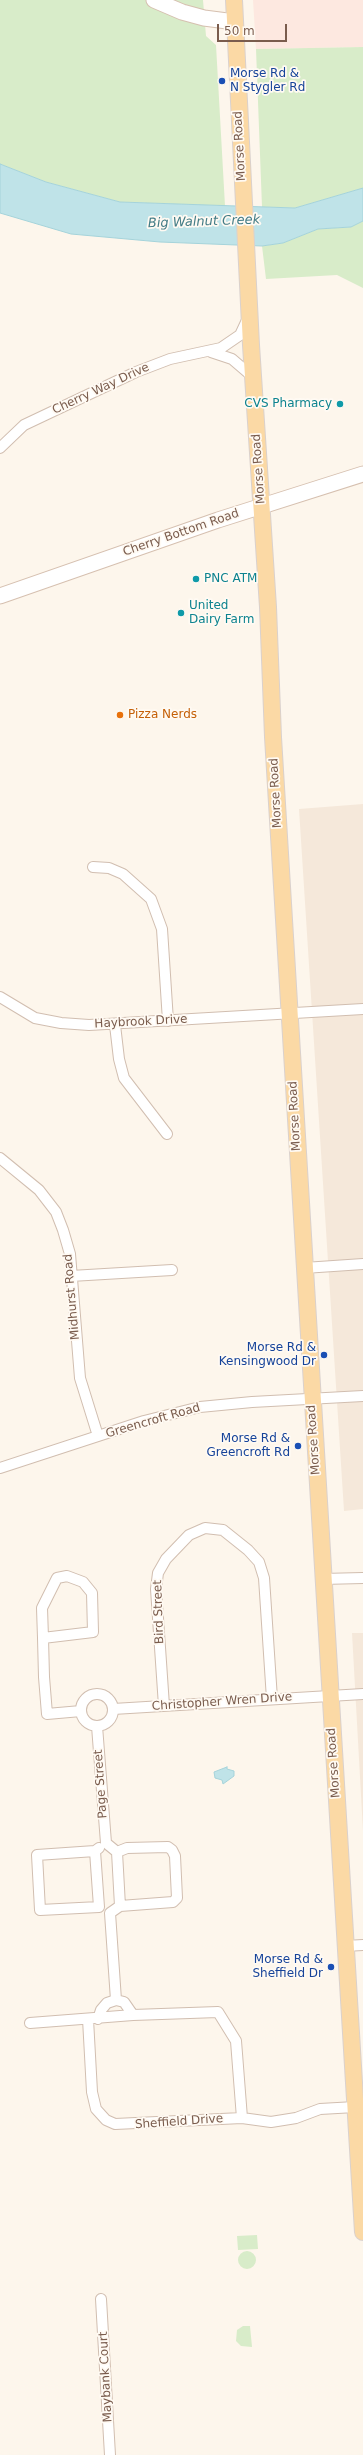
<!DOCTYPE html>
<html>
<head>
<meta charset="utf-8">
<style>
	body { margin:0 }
	#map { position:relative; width:363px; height:2455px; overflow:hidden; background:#fdf6ec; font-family:"DejaVu Sans",sans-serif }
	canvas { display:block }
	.scale { position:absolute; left:217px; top:24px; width:70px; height:18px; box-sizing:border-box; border:2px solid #7a5c4d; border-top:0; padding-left:5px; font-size:12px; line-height:14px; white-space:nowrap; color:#7a5c4d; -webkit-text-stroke:3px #fffaf3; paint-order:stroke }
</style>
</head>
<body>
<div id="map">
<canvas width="363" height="2455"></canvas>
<div class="scale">50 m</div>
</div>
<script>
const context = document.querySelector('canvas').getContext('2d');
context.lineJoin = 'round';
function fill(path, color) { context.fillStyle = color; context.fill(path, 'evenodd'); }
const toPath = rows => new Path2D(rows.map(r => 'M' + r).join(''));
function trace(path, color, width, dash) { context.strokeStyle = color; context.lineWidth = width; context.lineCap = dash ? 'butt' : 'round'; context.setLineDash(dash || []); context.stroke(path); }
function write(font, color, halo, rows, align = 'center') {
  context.font = font + ' "DejaVu Sans",sans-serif'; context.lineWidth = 3.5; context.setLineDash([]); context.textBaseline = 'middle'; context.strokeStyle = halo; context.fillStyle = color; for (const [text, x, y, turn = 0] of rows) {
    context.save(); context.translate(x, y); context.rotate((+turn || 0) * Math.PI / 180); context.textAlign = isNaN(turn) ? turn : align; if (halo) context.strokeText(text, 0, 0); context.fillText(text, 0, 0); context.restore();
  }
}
fill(toPath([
	[363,804,363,1509,344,1511,299,809],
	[352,1633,363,1633,363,1831]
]), '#f5e8da');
fill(toPath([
	[253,0,363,0,363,47,256,49]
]), '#fde8e0');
fill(toPath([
	[0,0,203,0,206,36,216,45,225,206,120,202,46,182,0,164],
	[363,47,363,188,295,208,262,207,256,49],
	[363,221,363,288,337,275,266,279,262,246,283,243,318,229,351,227],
	[257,2235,258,2249,238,2250,237,2236],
	'238 2260a9 9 0 1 1 18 0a9 9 0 1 1-18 0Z',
	[243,2326,250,2326,252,2347,241,2346,236,2341,237,2330]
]), '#d8ecc9');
const water = toPath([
	[0,164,46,182,120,202,295,208,363,188,363,221,351,227,318,229,283,243,262,246,160,242,71,234,0,213,0,164],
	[227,1767,227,1769,234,1771,234,1776,223,1784,222,1780,215,1778,214,1772,227,1767]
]);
fill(water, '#bfe3e8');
trace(water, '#a5d3da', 1);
const street = toPath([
	[211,352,232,359,253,377],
	[0,448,24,425,136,372,170,359,221,348,240,335,247,320],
	[93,867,109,868,123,874,151,899,162,929,168,1021],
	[0,997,35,1018,61,1023,89,1025,363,1009],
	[115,1025,119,1059,124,1078,167,1134],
	[0,1158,39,1190,56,1212,63,1230,70,1254,80,1378,98,1436],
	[304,1268,363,1264],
	[71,1276,172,1270],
	[0,1468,144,1421,200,1407,252,1402,363,1396],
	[322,1579,363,1578],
	[43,1638,93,1632,92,1593,83,1582,67,1576,57,1578,42,1608,43,1638,44,1677,47,1714,81,1711],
	'81 1710a16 16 0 1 1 32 0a16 16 0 1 1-32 0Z',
	[164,1706,156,1589,158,1573,166,1559,189,1535,205,1528,223,1530,248,1550,259,1562,264,1578,272,1699],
	[113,1709,363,1694],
	[97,1726,106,1843,117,1852,120,1906,110,1913,116,2000],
	[95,1851,37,1855,40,1910,99,1907],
	[117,1852,127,1848,168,1847,172,1850,175,1856,177,1898,173,1902,120,1906],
	[99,1907,95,1851,99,1848],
	[345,1946,363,1945],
	[88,2019,92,2092,96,2109,106,2120,115,2124,242,2118,271,2122,296,2118,320,2109,355,2107],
	[98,2019,101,2010,107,2003,116,2000,124,2002,133,2015],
	[30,2023,133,2015,218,2012,236,2041,242,2118],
	[101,2299,110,2455]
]);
const secondary = toPath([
	[154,0,182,12,204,18,235,22],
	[0,596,218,520,363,474]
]);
const primary = toPath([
	[234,0,251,345,268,607,273,737,363,2232]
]);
trace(street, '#d1beb0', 12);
trace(secondary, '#d6c0b0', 17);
trace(primary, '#dad1cd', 18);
trace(street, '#fff', 10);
trace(secondary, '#fff', 15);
trace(primary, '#fbd9a5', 16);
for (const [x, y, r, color] of [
	[222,81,4,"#1a4fb4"],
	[340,404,4,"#0f9aa8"],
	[196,579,4,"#0f9aa8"],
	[181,613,4,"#0f9aa8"],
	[120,715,4,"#e8710a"],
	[324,1355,4,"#1a4fb4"],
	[298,1446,4,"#1a4fb4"],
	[331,1967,4,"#1a4fb4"]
]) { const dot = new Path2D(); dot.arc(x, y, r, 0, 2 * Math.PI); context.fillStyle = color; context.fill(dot); trace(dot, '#fffaf3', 1.5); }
write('12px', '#164399', '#fffaf3', [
	["Morse Rd &",230,74,"left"],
	["N Stygler Rd",230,88,"left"],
	["Morse Rd &",316,1348],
	["Kensingwood Dr",316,1362],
	["Morse Rd &",290,1439],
	["Greencroft Rd",290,1453],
	["Morse Rd &",323,1960],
	["Sheffield Dr",323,1974]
], 'right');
write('12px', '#7a5c4d', '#fffaf3', [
	["Morse Road",240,146,-93],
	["Cherry Way Drive",101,389,-25],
	["Morse Road",259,469,-94],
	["Cherry Bottom Road",181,533,-19],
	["Morse Road",276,793,-93],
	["Haybrook Drive",141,1022,-3],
	["Morse Road",295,1116,-93],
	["Midhurst Road",72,1297,-95],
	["Greencroft Road",153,1421,-16],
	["Morse Road",314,1440,-94],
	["Bird Street",159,1612,-92],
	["Christopher Wren Drive",222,1702,-4],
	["Morse Road",334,1763,-94],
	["Page Street",101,1784,-94],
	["Sheffield Drive",179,2122,-4],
	["Maybank Court",106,2377,-93]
]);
write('12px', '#0d838f', '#fffaf3', [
	["CVS Pharmacy",332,404,"right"],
	["PNC ATM",204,579],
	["United",189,606],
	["Dairy Farm",189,620]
], 'left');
write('12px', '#c56008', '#fffaf3', [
	["Pizza Nerds",128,715]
], 'left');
write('italic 13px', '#437c86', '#fffaf3', [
	["Big Walnut Creek",204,222,-2]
]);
</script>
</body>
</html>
